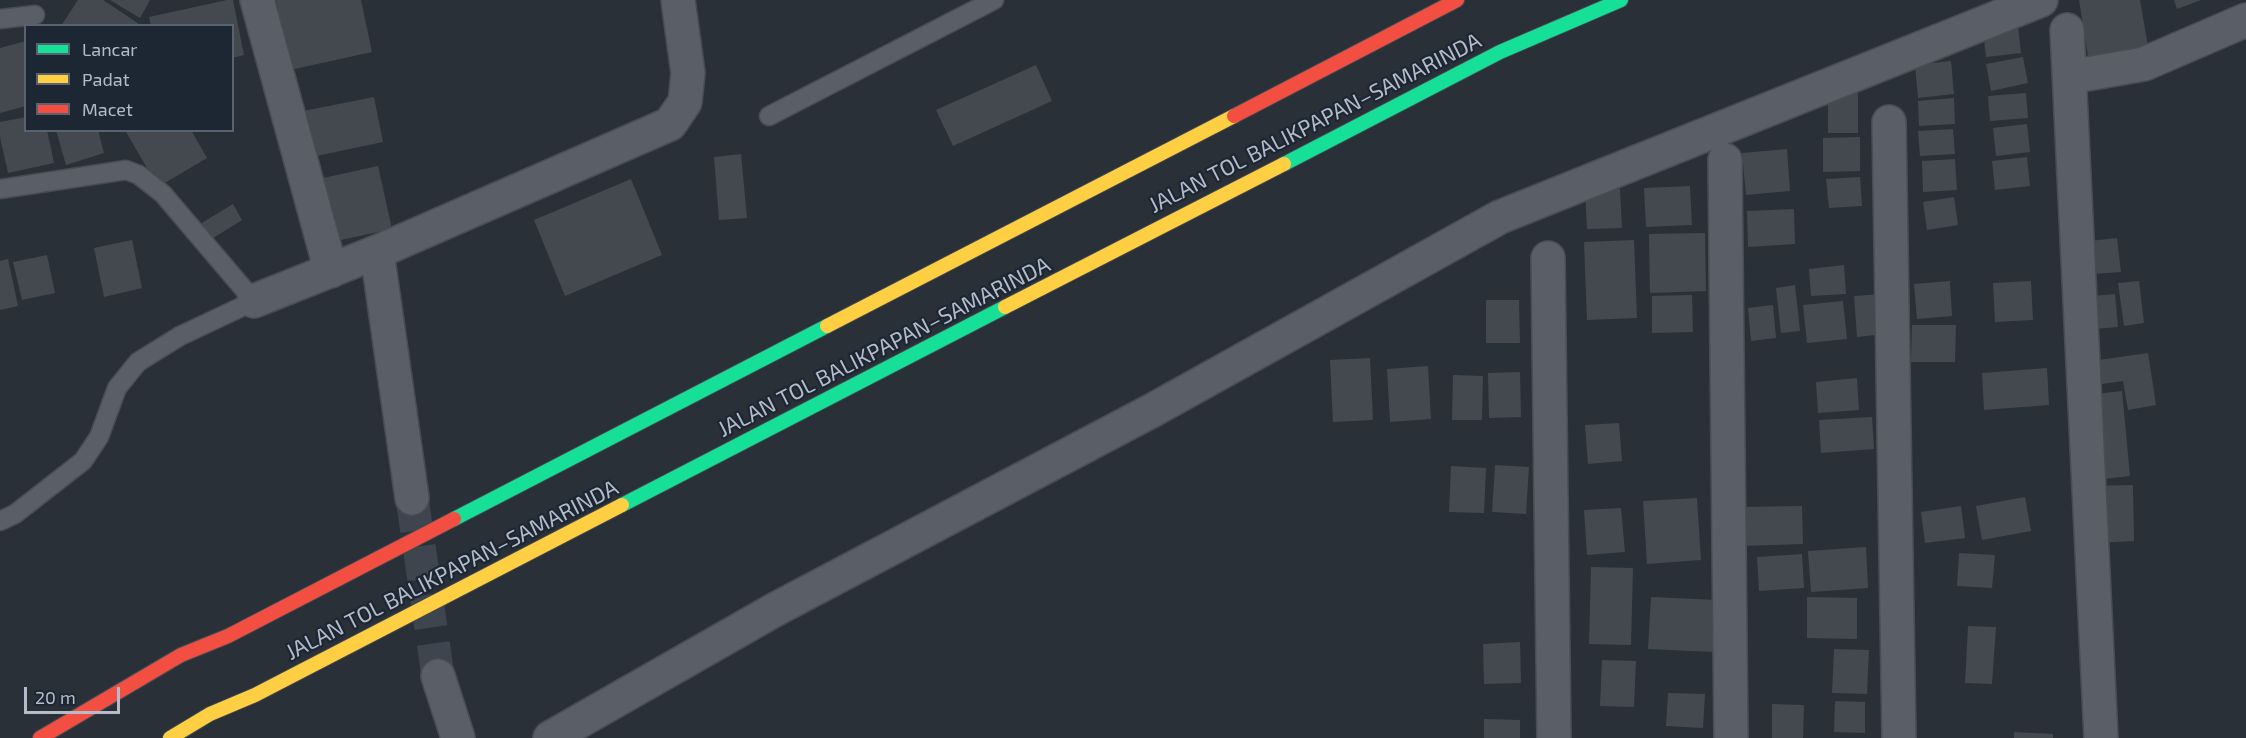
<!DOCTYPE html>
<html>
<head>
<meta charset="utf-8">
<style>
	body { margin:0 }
	#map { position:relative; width:2246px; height:738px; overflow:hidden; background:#2a3038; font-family:"Exo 2",sans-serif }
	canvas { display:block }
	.legend { position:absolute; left:24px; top:24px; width:210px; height:108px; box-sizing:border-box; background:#1d2633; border:2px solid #59626f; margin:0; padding:8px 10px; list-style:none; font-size:18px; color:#b4bcc9 }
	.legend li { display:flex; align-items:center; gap:12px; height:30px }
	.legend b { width:30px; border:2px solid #59626f }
	.scale { position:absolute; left:24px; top:687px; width:96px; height:27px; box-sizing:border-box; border:3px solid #b4bcc9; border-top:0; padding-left:8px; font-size:18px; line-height:21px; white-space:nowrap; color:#b4bcc9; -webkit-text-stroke:4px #1d2633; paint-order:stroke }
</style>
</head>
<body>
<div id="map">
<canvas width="2246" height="738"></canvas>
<ul class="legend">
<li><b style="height:8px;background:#16e098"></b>Lancar</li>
<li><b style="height:8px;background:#ffcf43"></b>Padat</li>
<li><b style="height:8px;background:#f24e42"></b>Macet</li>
</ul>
<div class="scale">20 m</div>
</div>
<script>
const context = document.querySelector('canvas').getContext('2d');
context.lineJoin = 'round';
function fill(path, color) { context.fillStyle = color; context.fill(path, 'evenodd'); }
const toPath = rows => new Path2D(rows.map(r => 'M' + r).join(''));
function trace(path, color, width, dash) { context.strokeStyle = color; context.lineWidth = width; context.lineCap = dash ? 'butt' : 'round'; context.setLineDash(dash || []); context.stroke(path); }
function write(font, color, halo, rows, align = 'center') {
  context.font = font + ' "Exo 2",sans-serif'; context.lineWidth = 4.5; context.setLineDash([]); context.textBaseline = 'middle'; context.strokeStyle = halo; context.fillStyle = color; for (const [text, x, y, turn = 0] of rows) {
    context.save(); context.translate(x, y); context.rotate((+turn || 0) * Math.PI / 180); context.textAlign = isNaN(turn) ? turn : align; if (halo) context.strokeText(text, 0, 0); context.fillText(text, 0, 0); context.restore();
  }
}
fill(toPath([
	[78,0,103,0,142,26,61,26],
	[110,0,150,0,140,18],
	[227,0,233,0,244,55,232,58,232,26,151,26,149,17],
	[276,0,361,0,372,52,290,70],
	[2079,0,2140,0,2149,52,2089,62],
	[2174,0,2201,0,2177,9],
	[2018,26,2021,53,1986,57,1983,30],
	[26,41,26,106,0,113,0,48],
	[2023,57,2028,83,1991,91,1986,64],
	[1951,61,1954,94,1918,98,1915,65],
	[1036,65,1052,101,953,146,936,110],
	[1858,90,1858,133,1828,133,1828,91],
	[2026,93,2028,118,1990,121,1988,96],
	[374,97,383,142,307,158,298,112],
	[1954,98,1955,124,1919,126,1918,101],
	[26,117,26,130,47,130,54,163,8,173,0,137,0,122],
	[2027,124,2030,152,1996,156,1993,128],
	[1953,129,1955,154,1920,156,1918,131],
	[56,130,98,130,104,153,66,165],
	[125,130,191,130,207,158,158,187],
	[1860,137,1860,171,1823,172,1823,138],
	[1787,149,1790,191,1746,195,1742,153],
	[741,154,747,218,719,220,714,157],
	[2027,157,2030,186,1995,190,1992,161],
	[1955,159,1957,190,1923,192,1922,161],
	[378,166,392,229,336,241,323,178],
	[1860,177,1862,206,1829,208,1826,179],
	[631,179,662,255,565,296,534,220],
	[1690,186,1692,225,1646,227,1644,188],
	[1620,189,1622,228,1587,229,1585,190],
	[1954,197,1958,225,1927,230,1923,202],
	[233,204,242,220,210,240,200,224],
	[1794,209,1795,244,1748,247,1747,211],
	[1705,233,1706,291,1650,293,1649,234],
	[2117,238,2121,272,2093,274,2090,241],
	[132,240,142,288,104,297,94,248],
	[1634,240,1637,318,1587,320,1584,242],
	[47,255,55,293,22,300,13,262],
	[8,259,18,306,0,310,0,261],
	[1844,265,1846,294,1811,296,1809,269],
	[1950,281,1952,316,1917,319,1914,284],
	[2031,281,2033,320,1995,322,1993,283],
	[2139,281,2144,323,2124,326,2118,283],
	[1795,285,1800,331,1781,333,1776,288],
	[1881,294,1884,334,1857,337,1854,296],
	[2115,294,2118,327,2094,329,2091,296],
	[1692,295,1693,332,1652,333,1652,296],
	[1486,300,1519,300,1520,343,1486,343],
	[1843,301,1847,339,1807,343,1803,305],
	[1773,305,1776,338,1751,341,1748,308],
	[1912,325,1956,325,1955,362,1911,362],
	[2148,353,2156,405,2128,410,2123,381,2095,385,2092,361],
	[1370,358,1373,420,1333,422,1330,360],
	[1428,366,1431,419,1390,422,1387,369],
	[2047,368,2049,405,1984,410,1982,373],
	[1520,372,1521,417,1489,418,1488,373],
	[1453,375,1483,376,1482,420,1452,420],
	[1857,378,1859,410,1818,413,1816,382],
	[2122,391,2130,476,2095,480,2087,395],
	[1872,417,1874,449,1821,453,1819,420],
	[1619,423,1622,461,1588,464,1585,425],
	[1495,465,1529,467,1526,514,1492,512],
	[1451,466,1486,468,1484,513,1449,512],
	[2133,485,2134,541,2095,543,2093,486],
	[2025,497,2031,531,1982,540,1976,506],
	[1697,498,1701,560,1647,564,1643,501],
	[1802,506,1803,544,1741,546,1741,507],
	[1961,506,1965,538,1925,543,1921,512],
	[1621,508,1625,552,1587,555,1584,510],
	[1866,547,1868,588,1811,592,1808,551],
	[1959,553,1995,555,1992,588,1957,586],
	[1802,554,1804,588,1759,591,1757,557],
	[1591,567,1633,568,1631,645,1589,644],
	[1651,597,1717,600,1714,652,1648,649],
	[1807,597,1857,598,1857,639,1807,638],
	[1968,626,1996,627,1992,684,1965,683],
	[1520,642,1521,683,1484,684,1483,644],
	[1834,649,1869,650,1867,694,1832,693],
	[1602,660,1636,661,1634,707,1600,706],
	[1668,693,1705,694,1703,728,1666,726],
	[1835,701,1865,702,1865,733,1834,732],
	[1772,704,1804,705,1803,738,1772,738],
	[1484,719,1520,720,1520,738,1484,738],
	[2014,732,2053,734,2053,738,2014,738]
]), '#444950');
trace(toPath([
	[412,498,438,676]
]), '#3f454e', 33, [33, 16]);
const lane = toPath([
	[0,19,35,15],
	[769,116,994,0],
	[0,189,126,170,139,175,163,194,254,301,180,336,138,362,117,388,99,437,83,461,15,514,0,521]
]);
const street = toPath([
	[257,0,331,271],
	[2067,30,2101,738],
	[2070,77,2144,64,2246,20],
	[1889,122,1899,738],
	[1725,160,1731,738],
	[377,252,412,498],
	[1548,258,1554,738],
	[254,301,377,252,670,124,685,102,688,73,678,0],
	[438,676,458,738],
	[550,738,776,609,1153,410,1500,217,2041,0]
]);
const fast = toPath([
	[1284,164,1500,52,1621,0],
	[622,505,1005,307],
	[454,519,827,326]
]);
const slow = toPath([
	[1005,307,1284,164],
	[827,326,1234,116],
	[170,738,210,714,255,695,622,505]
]);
const jam = toPath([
	[1234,116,1457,0],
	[40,738,181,655,228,636,454,519]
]);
trace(lane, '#484c53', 21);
trace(street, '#484c53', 36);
trace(fast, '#474c53', 16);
trace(slow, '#474c53', 16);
trace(jam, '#474c53', 16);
trace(lane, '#5a5e66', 18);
trace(street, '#5a5e66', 33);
trace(fast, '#16e098', 14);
trace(slow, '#ffcf43', 14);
trace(jam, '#f24e42', 14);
write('22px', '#b4bcc9', '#1d2633', [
	["JALAN TOL BALIKPAPAN–SAMARINDA",1315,123,-27],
	["JALAN TOL BALIKPAPAN–SAMARINDA",884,347,-27],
	["JALAN TOL BALIKPAPAN–SAMARINDA",452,570,-27]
]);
</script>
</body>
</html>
